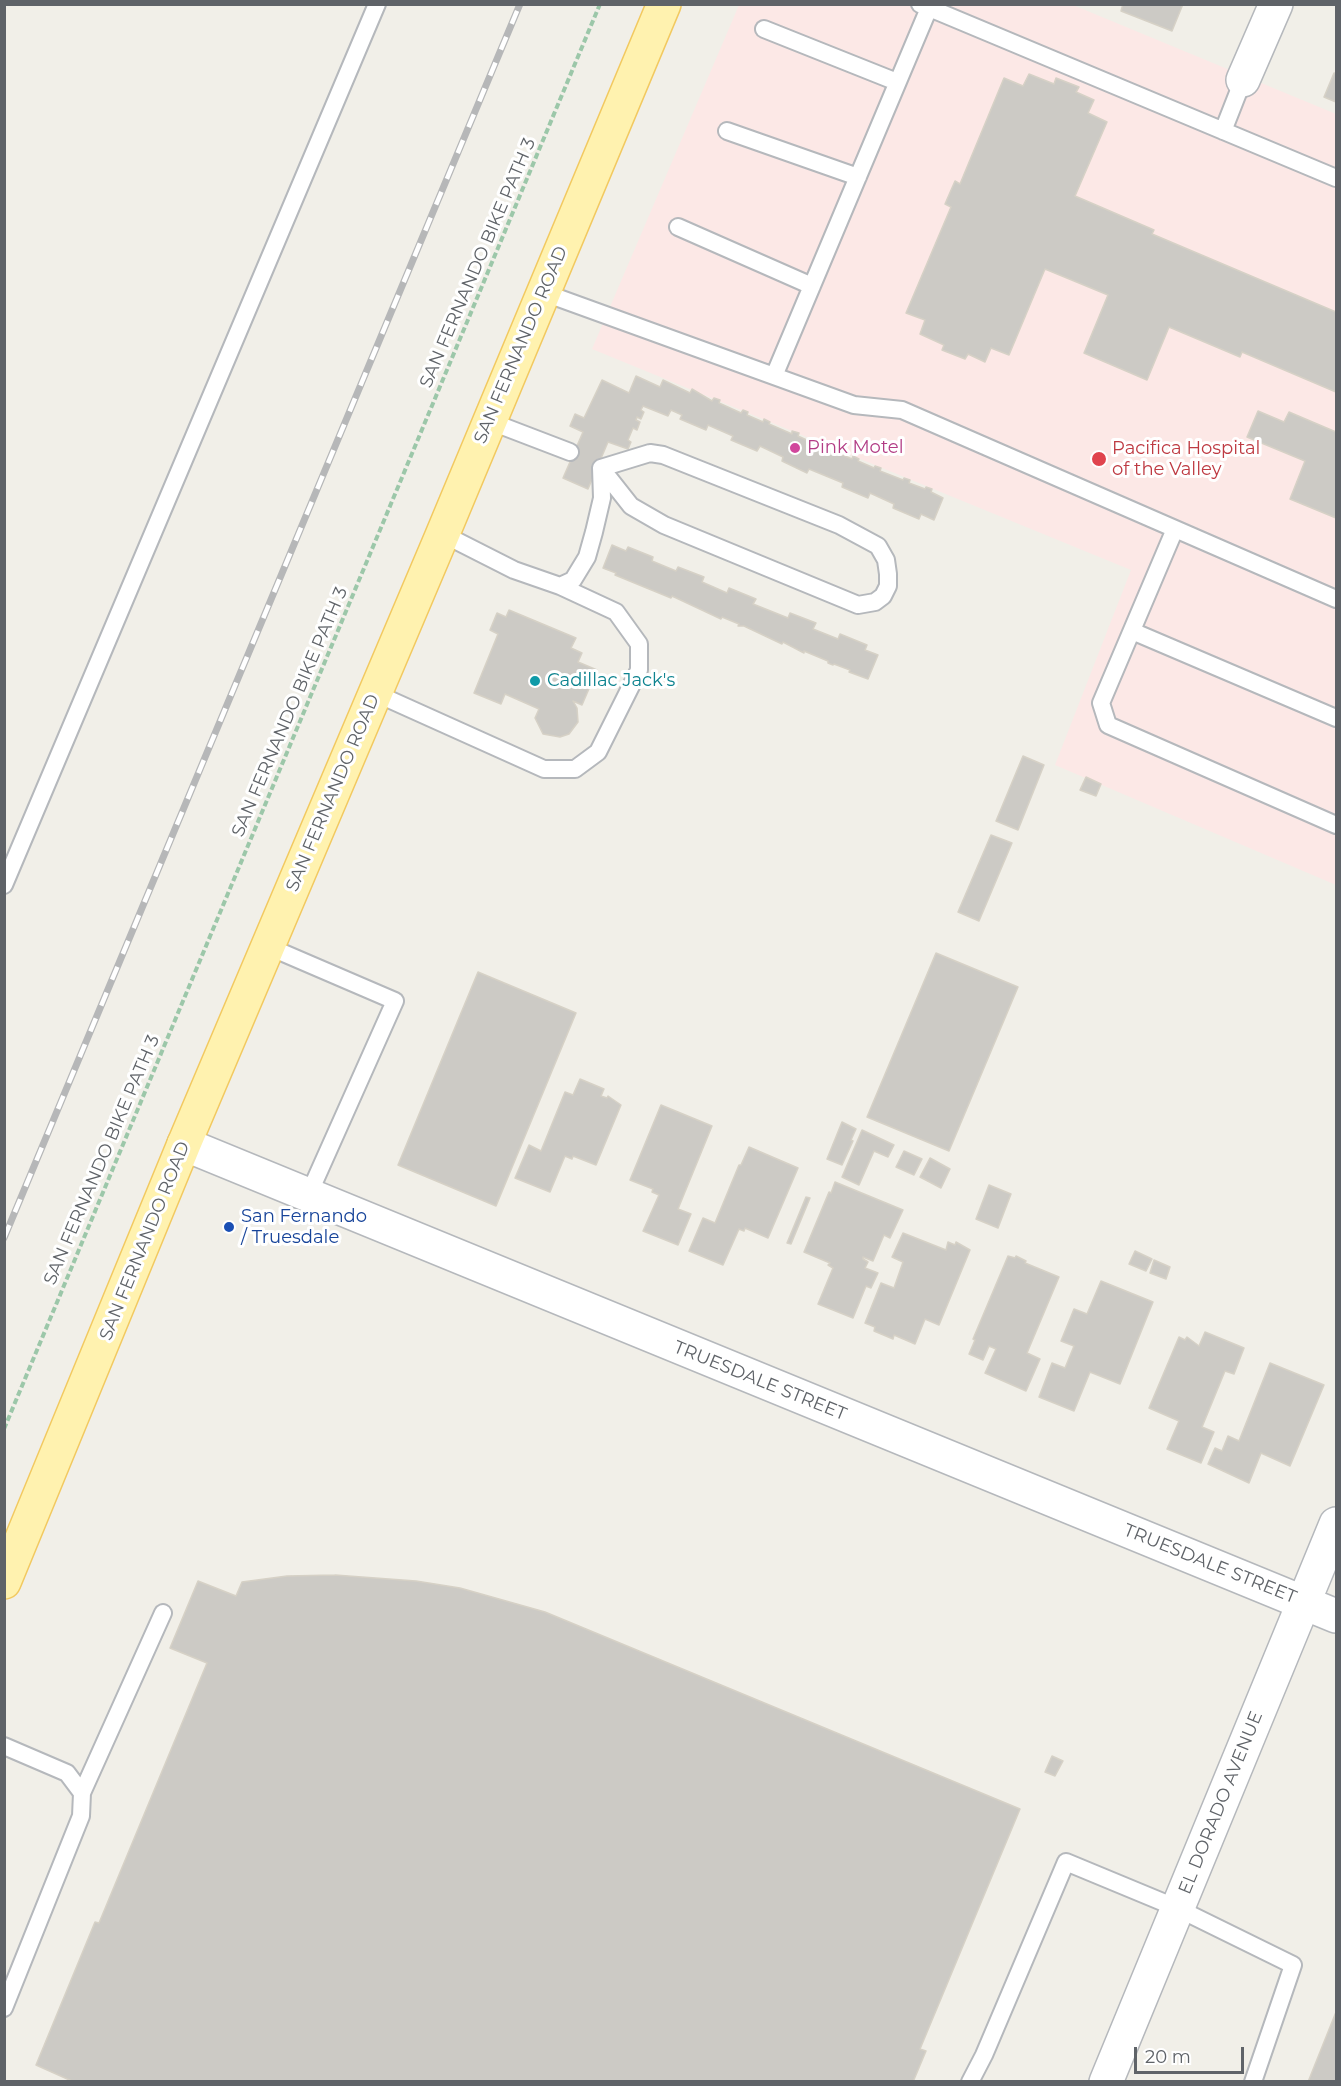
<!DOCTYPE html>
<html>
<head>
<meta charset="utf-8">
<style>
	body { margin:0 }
	#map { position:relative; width:1341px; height:2086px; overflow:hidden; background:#f1efe8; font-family:Montserrat,sans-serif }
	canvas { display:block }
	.frame { position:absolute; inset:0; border:6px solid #5f6368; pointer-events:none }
	.scale { position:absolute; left:1134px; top:2047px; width:110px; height:27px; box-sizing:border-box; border:3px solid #5f6368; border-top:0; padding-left:8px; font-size:18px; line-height:21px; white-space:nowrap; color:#5f6368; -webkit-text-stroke:4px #fff; paint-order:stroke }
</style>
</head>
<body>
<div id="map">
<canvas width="1341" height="2086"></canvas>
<div class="frame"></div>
<div class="scale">20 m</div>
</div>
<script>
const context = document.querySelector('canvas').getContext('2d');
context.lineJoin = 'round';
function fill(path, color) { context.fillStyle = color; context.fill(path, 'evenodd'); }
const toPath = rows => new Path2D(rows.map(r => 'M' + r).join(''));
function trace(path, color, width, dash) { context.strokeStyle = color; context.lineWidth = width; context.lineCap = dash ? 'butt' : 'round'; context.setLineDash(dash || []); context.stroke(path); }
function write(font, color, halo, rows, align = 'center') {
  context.font = font + ' Montserrat,sans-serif'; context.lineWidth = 6; context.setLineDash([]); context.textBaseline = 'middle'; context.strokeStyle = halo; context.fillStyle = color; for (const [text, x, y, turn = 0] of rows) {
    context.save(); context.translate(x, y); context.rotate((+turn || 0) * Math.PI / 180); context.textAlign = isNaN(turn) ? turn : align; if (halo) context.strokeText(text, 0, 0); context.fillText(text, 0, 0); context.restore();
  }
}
fill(toPath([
	[739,5,1073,5,1336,114,1336,885,1055,765,1131,570,592,349]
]), '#fce8e6');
const building = toPath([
	[1123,4,1183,4,1172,31,1121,11,1123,4],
	[1334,73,1336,74,1336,102,1324,97,1334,73],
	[1029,74,1054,84,1056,78,1079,87,1076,92,1094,100,1088,113,1107,122,1075,196,1154,230,1152,234,1336,312,1336,392,1242,352,1240,357,1169,327,1147,380,1084,353,1108,295,1045,269,1009,355,991,348,985,362,968,354,965,359,942,350,944,345,920,334,925,320,906,313,951,207,945,204,955,181,960,184,1004,78,1023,86,1029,74],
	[636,376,660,387,663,380,690,393,692,389,712,401,714,398,720,400,719,403,741,413,743,410,748,412,747,415,763,422,764,419,770,422,769,424,792,434,792,431,799,433,798,436,813,443,814,440,821,442,819,445,852,459,853,456,859,459,858,461,874,468,875,466,881,468,880,471,903,480,904,478,910,480,909,483,925,489,926,487,932,489,931,492,943,498,934,520,921,514,919,519,893,508,894,504,870,493,868,498,842,487,843,483,809,469,807,473,782,461,783,457,760,446,757,451,731,440,733,436,708,425,706,430,680,419,682,415,671,410,668,416,643,406,641,410,644,412,641,419,637,417,636,420,640,422,637,430,633,428,628,440,631,442,628,449,608,442,588,489,563,478,583,432,570,426,575,414,584,418,602,380,629,393,636,376],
	[1258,411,1284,422,1289,412,1336,432,1336,518,1290,499,1305,461,1247,437,1258,411],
	[612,545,626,551,628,547,653,557,652,561,676,571,678,567,704,577,702,582,727,593,729,588,756,599,753,604,788,618,790,613,816,623,813,629,838,639,840,634,867,645,865,650,878,655,868,679,849,672,850,670,834,664,833,665,828,663,828,661,804,651,804,653,783,642,782,644,744,626,738,626,739,624,722,617,721,619,672,596,671,598,615,575,616,573,603,568,612,545],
	[509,610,576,638,571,648,582,653,578,662,597,670,582,705,573,701,577,708,578,722,569,734,560,737,543,734,535,718,539,709,505,694,501,704,474,693,498,634,490,630,497,613,506,617,509,610],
	[1023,756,1044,765,1018,830,996,821,1023,756],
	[1086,777,1101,784,1096,796,1080,790,1086,777],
	[991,835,1012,843,979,921,958,912,991,835],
	[936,953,1018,987,949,1151,867,1117,936,953],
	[478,972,576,1013,496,1206,398,1165,478,972],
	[580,1079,604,1089,601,1096,607,1098,608,1096,621,1105,596,1165,573,1156,572,1159,565,1156,550,1192,515,1178,529,1145,541,1151,565,1092,573,1095,580,1079],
	[661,1105,712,1126,678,1209,691,1214,678,1245,643,1231,659,1195,652,1192,653,1189,630,1180,661,1105],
	[842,1122,856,1129,851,1140,853,1141,842,1165,827,1159,842,1122],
	[862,1130,894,1145,888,1157,874,1151,859,1185,842,1177,862,1130],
	[749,1147,798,1168,768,1238,745,1228,744,1231,739,1229,723,1265,689,1251,703,1218,715,1223,739,1165,741,1165,749,1147],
	[904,1151,922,1159,914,1175,896,1167,904,1151],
	[930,1158,950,1169,941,1188,920,1177,930,1158],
	[835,1182,903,1210,890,1238,884,1235,873,1261,863,1257,863,1259,868,1262,865,1268,878,1273,871,1288,866,1286,853,1318,818,1304,833,1268,828,1265,830,1263,804,1252,829,1192,831,1193,835,1182],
	[989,1185,1011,1194,998,1228,976,1219,989,1185],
	[806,1197,810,1198,791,1244,787,1243,806,1197],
	[903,1233,946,1250,948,1242,955,1245,956,1242,970,1250,939,1325,925,1319,915,1344,894,1335,893,1339,874,1331,875,1327,865,1323,881,1283,894,1288,903,1262,892,1257,903,1233],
	[1135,1251,1152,1259,1146,1271,1129,1264,1135,1251],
	[1008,1256,1015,1258,1016,1256,1026,1261,1025,1263,1059,1277,1027,1353,1040,1359,1026,1391,985,1373,996,1349,989,1346,983,1360,969,1354,975,1340,973,1339,1008,1256],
	[1154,1260,1170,1267,1166,1279,1150,1273,1154,1260],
	[1101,1281,1153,1302,1120,1384,1090,1372,1074,1411,1039,1397,1052,1363,1065,1368,1074,1346,1061,1341,1074,1309,1087,1314,1101,1281],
	[1205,1332,1244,1348,1234,1374,1225,1371,1202,1427,1214,1432,1201,1463,1167,1449,1179,1421,1149,1408,1179,1337,1185,1340,1187,1337,1199,1346,1205,1332],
	[1270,1363,1324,1385,1290,1466,1261,1453,1249,1483,1208,1464,1215,1448,1222,1451,1228,1436,1239,1441,1270,1363],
	[335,1575,416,1581,460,1588,545,1612,1020,1809,920,2049,926,2051,913,2082,74,2082,36,2065,95,1922,99,1923,207,1663,170,1648,198,1581,236,1596,242,1582,287,1576,335,1575],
	[1052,1756,1063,1761,1055,1776,1045,1772,1052,1756],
	[1336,2012,1336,2082,1308,2082,1336,2012]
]);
fill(building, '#cccac5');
trace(building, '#d6d1c6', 1.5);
const service = toPath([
	[920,4,1336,178],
	[764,29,897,82],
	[727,131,858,177],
	[1223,131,1243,80],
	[678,227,812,286],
	[542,292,854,405,902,410,1336,599],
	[774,376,929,8],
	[489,421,570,452],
	[650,453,663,455,839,525,878,546,886,560,888,574,888,586,883,596,875,602,858,605,664,525,631,506,601,468,650,453],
	[1175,529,1101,703,1108,725,1336,825],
	[443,534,514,570,560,586,573,580,587,557,594,532,602,498,601,468],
	[1132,631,1336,718],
	[375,693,544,769,575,769,598,752,639,670,639,644,616,612,560,586],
	[4,885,377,4],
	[267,946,395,1001,308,1196],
	[4,1746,67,1773,82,1793,81,1816,4,2008],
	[82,1793,163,1613],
	[970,2082,984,2055,1066,1862,1177,1908,1293,1965,1253,2082]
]);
const minor = toPath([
	[1243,80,1276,4],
	[184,1144,1336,1616],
	[1106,2082,1336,1524]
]);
const primary = toPath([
	[4,1582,184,1144,441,538,664,4]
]);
trace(service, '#b5b8bc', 20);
trace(minor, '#b5b8bc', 36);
trace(primary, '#f2c960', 36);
trace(toPath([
	[4,1429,600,4]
]), '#9cc7a9', 4, [6, 3]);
trace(service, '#fff', 16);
trace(minor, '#fff', 33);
trace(primary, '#fff2af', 33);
const rail = toPath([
	[4,1238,520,4]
]);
trace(rail, '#b6b7b8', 7);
trace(rail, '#fff', 4.5, [14]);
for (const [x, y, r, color] of [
	[795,448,6,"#d1479c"],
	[1099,459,8,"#e0444e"],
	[535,681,6,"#0f9aa8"],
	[229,1227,6,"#1a4fb4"]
]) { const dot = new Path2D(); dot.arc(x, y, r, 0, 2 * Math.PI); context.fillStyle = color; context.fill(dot); trace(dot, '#fff', 2); }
write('18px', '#5f6368', '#fff', [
	["SAN FERNANDO BIKE PATH 3",478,263,-67],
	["SAN FERNANDO ROAD",521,345,-67],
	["SAN FERNANDO BIKE PATH 3",290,712,-67],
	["SAN FERNANDO ROAD",333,793,-67],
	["SAN FERNANDO BIKE PATH 3",102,1160,-67],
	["SAN FERNANDO ROAD",145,1241,-68],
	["TRUESDALE STREET",760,1381,22],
	["TRUESDALE STREET",1210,1564,22],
	["EL DORADO AVENUE",1221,1803,-68]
]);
write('18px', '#b23c85', '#fff', [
	["Pink Motel",807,448]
], 'left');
write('18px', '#be3a42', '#fff', [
	["Pacifica Hospital",1112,449],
	["of the Valley",1112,470]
], 'left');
write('18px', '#0d838f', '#fff', [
	["Cadillac Jack's",547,681]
], 'left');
write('18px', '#164399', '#fff', [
	["San Fernando",241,1217],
	["/ Truesdale",241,1238]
], 'left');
</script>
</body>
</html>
